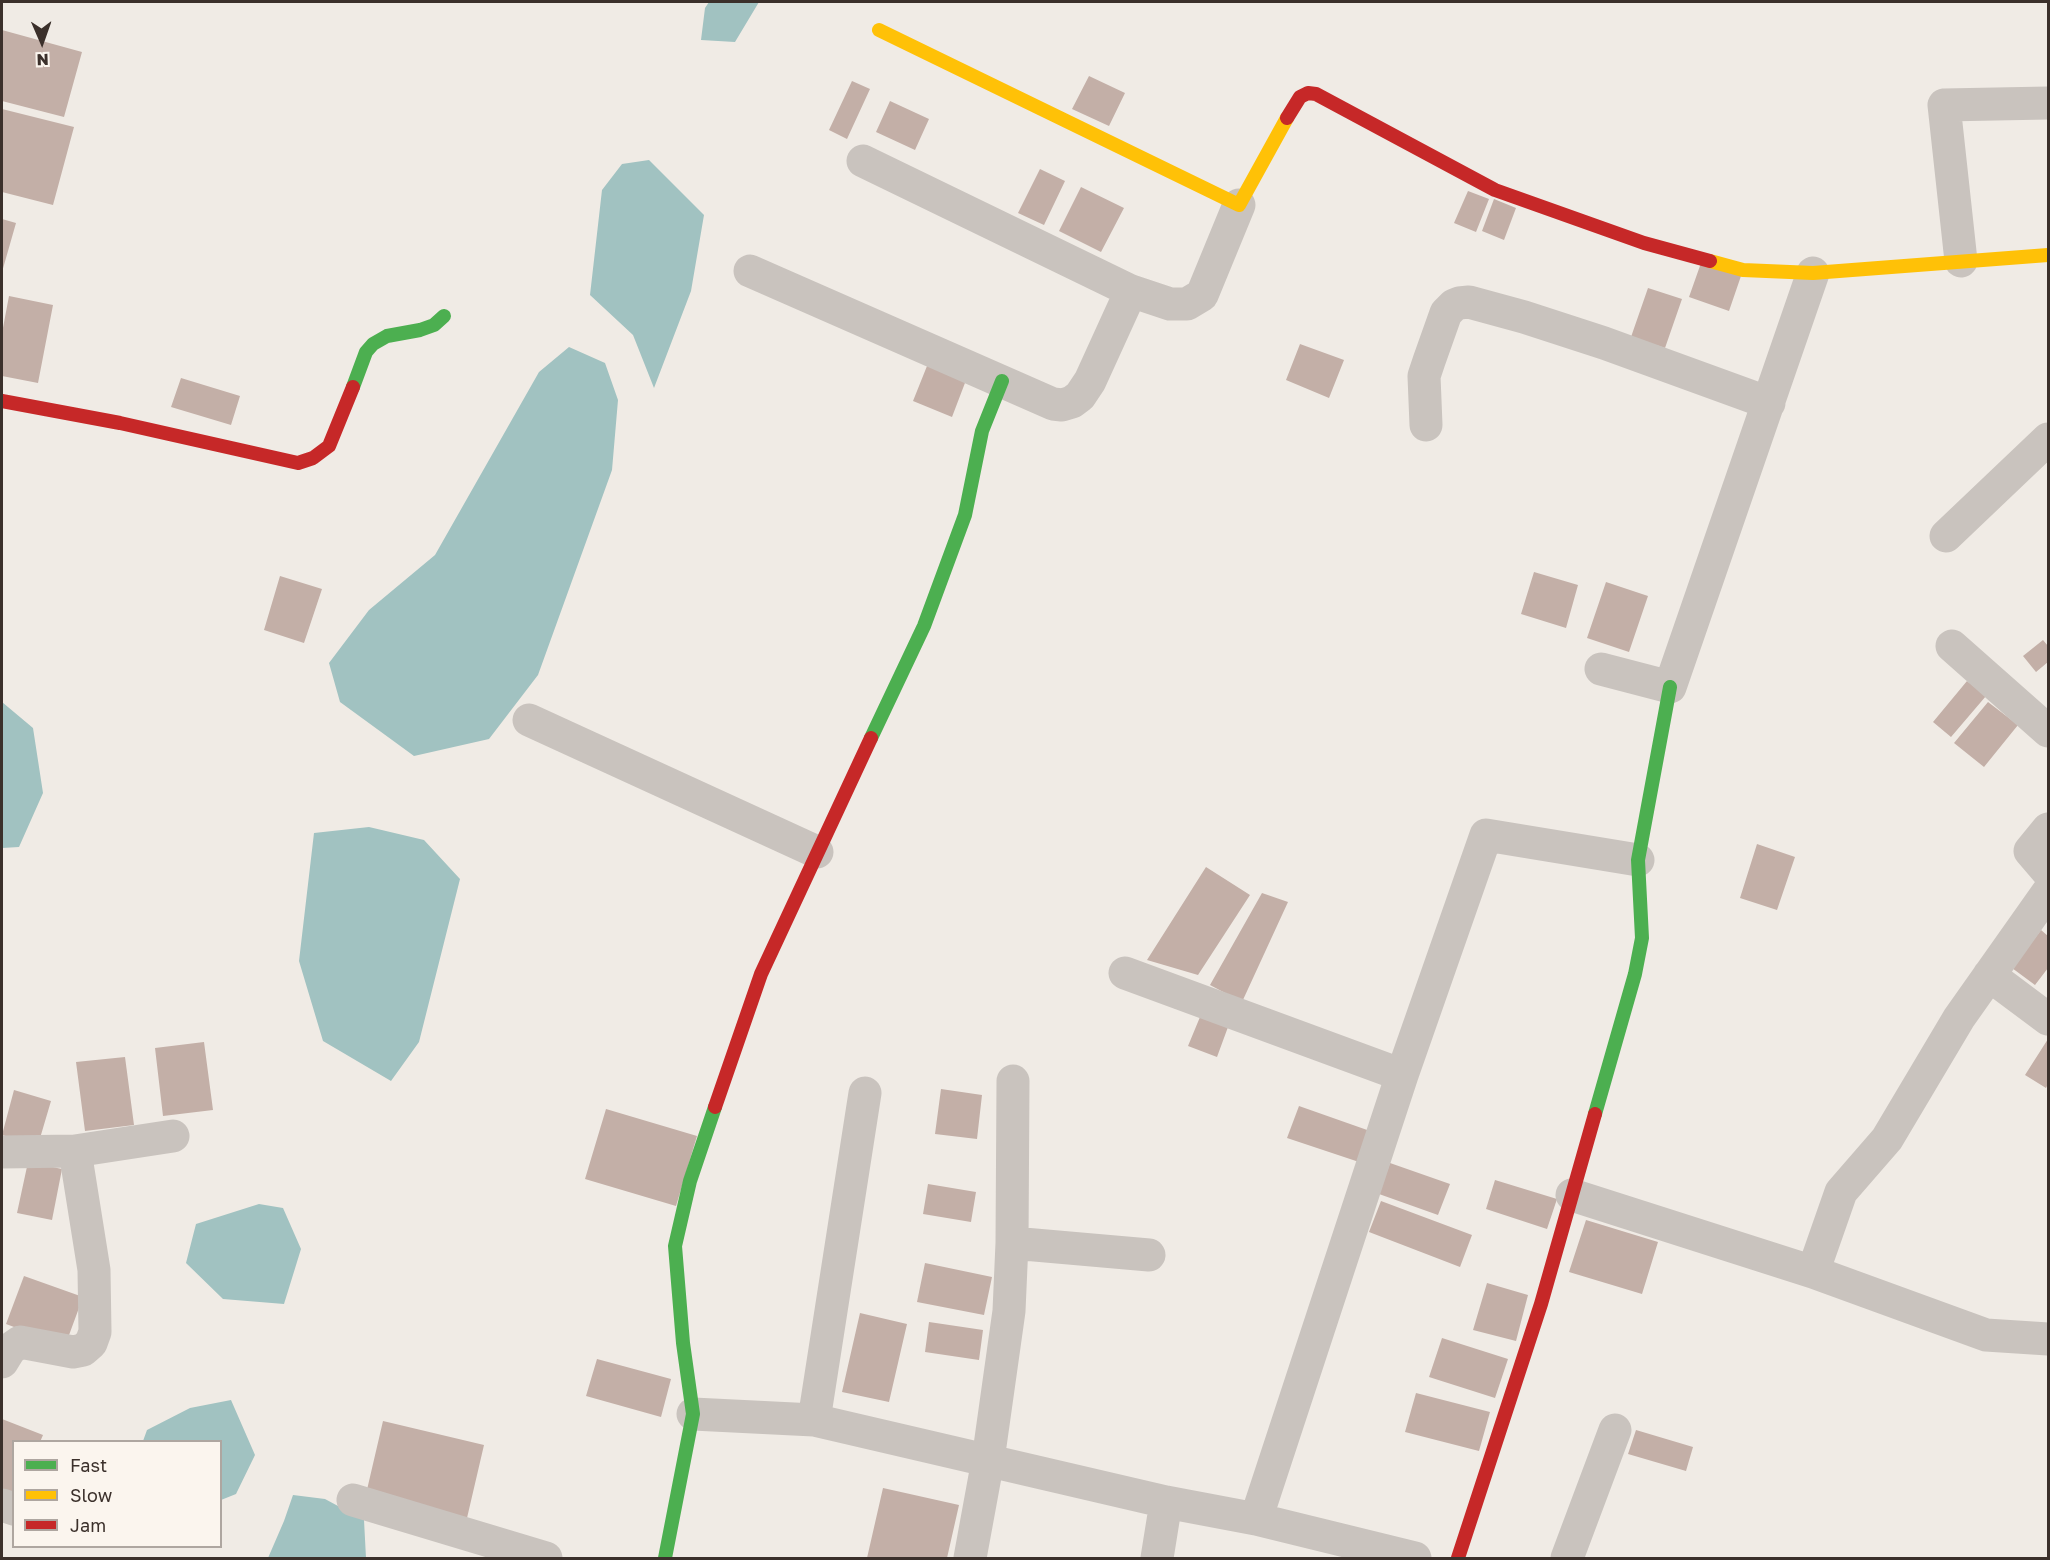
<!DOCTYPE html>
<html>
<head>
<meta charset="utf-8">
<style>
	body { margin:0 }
	#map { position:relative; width:2050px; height:1560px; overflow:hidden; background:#f0ebe5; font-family:"Golos Text",sans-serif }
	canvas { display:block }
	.frame { position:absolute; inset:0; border:3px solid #3b302b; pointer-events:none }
	.legend { position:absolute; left:12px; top:1440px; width:210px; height:108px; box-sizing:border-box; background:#fbf5ee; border:2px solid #aea6a0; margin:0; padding:8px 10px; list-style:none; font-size:18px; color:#3b302b }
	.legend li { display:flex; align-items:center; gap:12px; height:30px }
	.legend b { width:30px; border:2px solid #aea6a0 }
	.north { position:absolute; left:12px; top:12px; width:60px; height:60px; -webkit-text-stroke:4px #fbf5ee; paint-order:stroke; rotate:178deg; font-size:16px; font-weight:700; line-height:24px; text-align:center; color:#3b302b }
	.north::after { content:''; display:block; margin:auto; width:21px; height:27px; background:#3b302b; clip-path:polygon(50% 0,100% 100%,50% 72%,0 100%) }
</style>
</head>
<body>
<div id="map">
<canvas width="2050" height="1560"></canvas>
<div class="frame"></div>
<ul class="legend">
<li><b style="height:8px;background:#4caf50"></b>Fast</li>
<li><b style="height:8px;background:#ffc107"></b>Slow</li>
<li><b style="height:8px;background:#c62828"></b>Jam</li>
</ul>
<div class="north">N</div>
</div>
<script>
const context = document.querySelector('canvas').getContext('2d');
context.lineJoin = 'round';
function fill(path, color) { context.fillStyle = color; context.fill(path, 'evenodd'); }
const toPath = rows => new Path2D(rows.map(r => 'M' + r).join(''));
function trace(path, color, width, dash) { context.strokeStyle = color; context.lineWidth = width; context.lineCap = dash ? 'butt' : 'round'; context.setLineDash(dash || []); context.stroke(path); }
fill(toPath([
	[709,2,759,2,735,42,701,40,705,8],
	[649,160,704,215,691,291,654,388,633,335,590,295,602,190,622,164],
	[569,347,605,363,618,400,612,470,538,675,489,739,414,756,340,702,329,663,369,610,435,555,539,372],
	[2,702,33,728,43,793,19,847,2,848],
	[369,827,424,840,460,879,419,1042,391,1081,323,1041,299,961,314,833],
	[259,1204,283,1208,301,1249,284,1304,223,1299,186,1263,196,1224],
	[231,1400,255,1455,236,1494,221,1500,220,1442,143,1441,147,1430,190,1408],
	[293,1495,325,1499,364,1520,366,1558,268,1558,284,1521]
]), '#a1c2c1');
fill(toPath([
	[2,30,82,52,64,117,2,101],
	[1089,76,1125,93,1109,126,1072,109],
	[852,81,870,89,847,139,829,130],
	[890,101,929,119,915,150,876,132],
	[2,109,74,127,53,205,2,192],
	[1040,169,1065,181,1044,225,1018,213],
	[1081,187,1124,208,1101,252,1059,231],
	[1468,191,1489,199,1476,232,1454,223],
	[1494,199,1516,208,1504,240,1482,231],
	[2,219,16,223,2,272],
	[1701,263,1741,276,1729,311,1689,297],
	[1648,288,1682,299,1665,348,1631,337],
	[9,296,53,305,38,383,2,376,2,333],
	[1300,344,1344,360,1329,398,1286,380],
	[929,361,968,375,952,417,913,401],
	[181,378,240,396,231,425,171,407],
	[1534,572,1578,585,1566,628,1521,614],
	[280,576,322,589,304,643,264,630],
	[1606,582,1648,596,1629,652,1587,638],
	[2043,640,2048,646,2048,662,2036,672,2023,656],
	[1967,681,1986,696,1951,737,1933,722],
	[1988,702,2018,725,1984,767,1954,743],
	[1757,844,1795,857,1777,910,1740,898],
	[1206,867,1250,895,1198,975,1147,960],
	[1262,893,1288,902,1242,1002,1210,985],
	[2041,930,2048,936,2048,968,2035,985,2012,968],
	[1200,1017,1228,1027,1217,1057,1188,1046],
	[2048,1039,2048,1084,2046,1088,2025,1075],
	[204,1042,213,1110,163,1116,155,1048],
	[125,1057,134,1125,85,1131,76,1062],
	[941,1089,982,1095,977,1139,935,1134],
	[14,1090,51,1101,38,1145,2,1135],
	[1299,1106,1370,1131,1359,1162,1287,1138],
	[606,1109,697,1136,676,1206,585,1179],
	[28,1162,62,1169,52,1220,17,1213],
	[1390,1163,1450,1184,1438,1215,1379,1194],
	[1495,1180,1557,1199,1547,1229,1486,1209],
	[928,1184,976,1192,971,1222,923,1214],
	[1381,1201,1472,1235,1460,1267,1369,1232],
	[1586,1220,1658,1242,1642,1294,1569,1272],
	[925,1263,992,1277,984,1315,917,1302],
	[24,1276,83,1297,65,1346,6,1324],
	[1487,1283,1528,1295,1516,1341,1473,1330],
	[860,1313,907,1324,889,1402,842,1392],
	[929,1322,983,1330,979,1360,925,1352],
	[1442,1338,1508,1359,1495,1398,1429,1377],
	[597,1359,671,1379,661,1417,586,1396],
	[1416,1393,1490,1412,1479,1451,1405,1432],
	[2,1419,43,1435,40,1442,14,1442,14,1498,2,1493],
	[383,1421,484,1445,467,1518,366,1494],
	[1636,1430,1693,1447,1686,1471,1628,1454],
	[883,1488,959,1505,947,1558,867,1558]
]), '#c3afa7');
trace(toPath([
	[863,161,1131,291,1170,304,1187,304,1202,295,1239,205],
	[1961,261,1944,105,2048,103],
	[750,271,1053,404,1062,405,1072,402,1080,396,1090,381,1131,291],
	[1426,425,1424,376,1429,361,1446,313,1454,305,1459,303,1469,302,1524,317,1604,343,1769,403],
	[1946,536,2048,439],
	[1952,646,2048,731],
	[1601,669,1670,687,1813,273],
	[529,720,817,852],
	[2048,829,2030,851,2048,872],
	[1125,973,1402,1075],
	[1989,975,2048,1019],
	[2,1152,75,1151,173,1136],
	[1572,1195,1813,1272,1986,1335,2048,1339],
	[1012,1243,1149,1255],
	[1813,1272,1841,1192,1887,1139,1959,1018,2048,892],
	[2,1362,10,1349,20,1342,73,1352,83,1350,91,1343,95,1332,94,1270,75,1151],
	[693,1414,814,1420,1166,1502,1256,1519,1415,1558],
	[814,1420,865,1093],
	[353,1500,546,1558],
	[2,1505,14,1509],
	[1256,1519,1402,1075,1486,835,1638,860],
	[970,1558,988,1460,1009,1311,1012,1243,1013,1081],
	[1157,1558,1166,1502],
	[1567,1558,1615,1430]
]), '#c9c3be', 33);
trace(toPath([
	[353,387,366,352,373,344,387,336,420,330,434,325,444,316],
	[871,738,924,626,965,515,982,431,1002,381],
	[1595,1114,1635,974,1642,938,1638,860,1670,687],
	[665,1558,693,1414,683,1343,675,1246,690,1181,715,1107]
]), '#4caf50', 14);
trace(toPath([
	[879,30,1239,205,1287,118],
	[1710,261,1743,270,1813,273,2048,255]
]), '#ffc107', 14);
trace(toPath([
	[1287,118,1300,97,1308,93,1316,94,1495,190,1644,243,1710,261],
	[2,401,120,423,298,463,313,458,329,446,353,387],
	[715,1107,761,974,871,738],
	[1458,1558,1541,1304,1595,1114]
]), '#c62828', 14);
</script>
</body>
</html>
